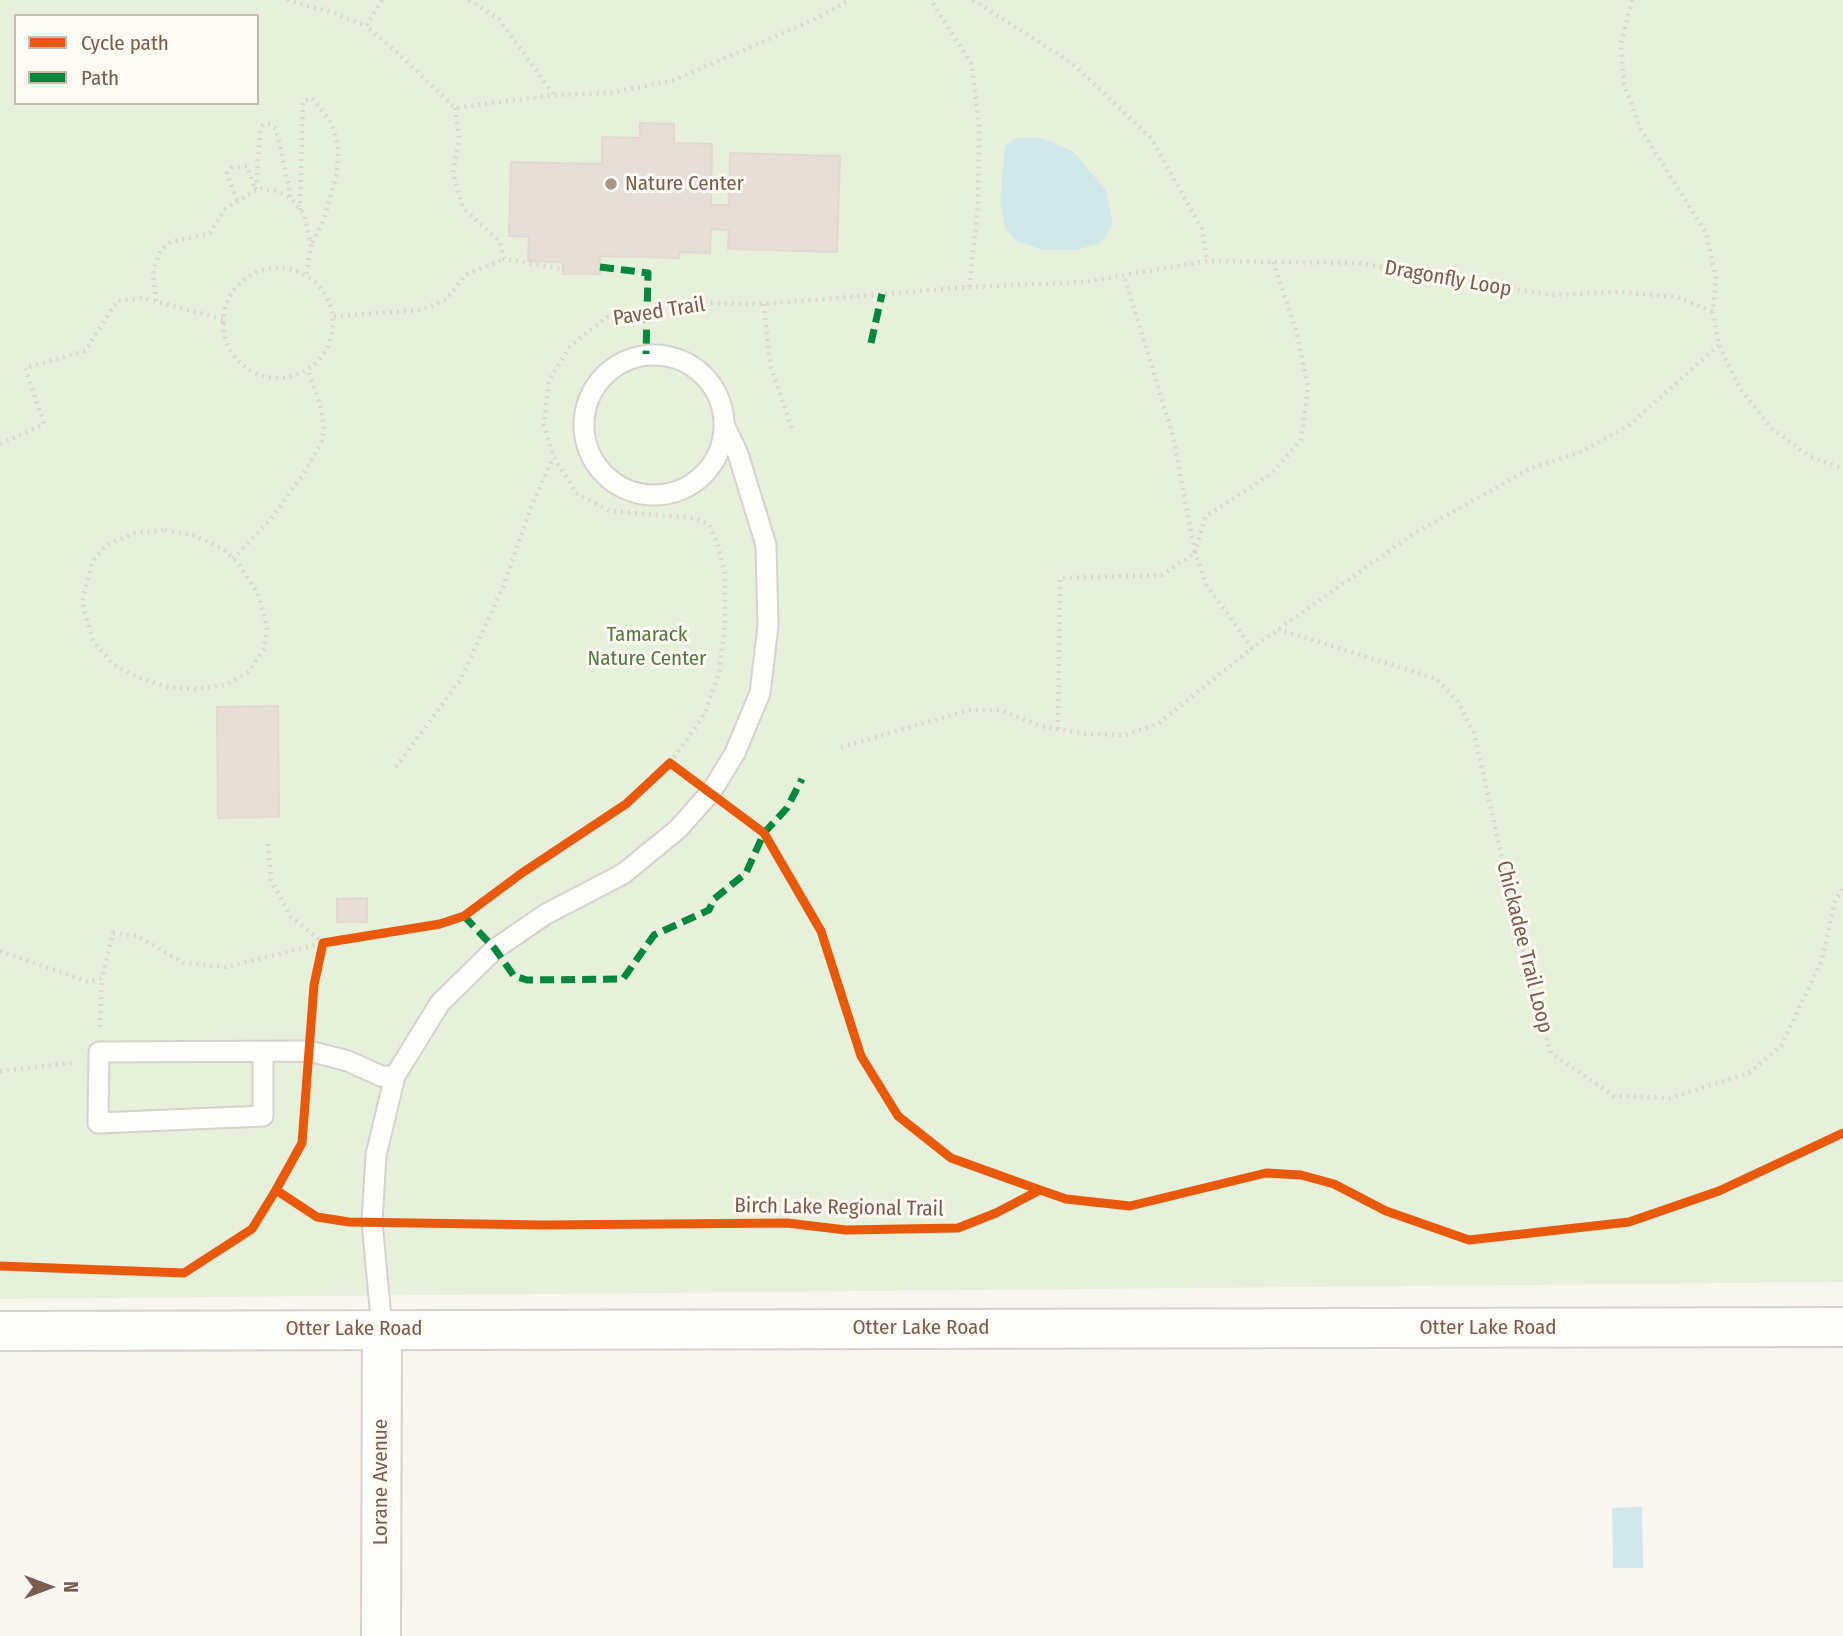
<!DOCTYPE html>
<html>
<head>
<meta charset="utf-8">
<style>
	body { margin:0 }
	#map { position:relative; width:1843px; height:1636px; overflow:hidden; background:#f9f5f0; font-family:"Fira Sans Condensed",sans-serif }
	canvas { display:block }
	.legend { position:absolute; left:14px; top:14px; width:245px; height:91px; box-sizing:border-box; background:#fffaf3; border:2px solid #cabbb1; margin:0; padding:9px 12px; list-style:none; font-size:21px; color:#7a5c4d }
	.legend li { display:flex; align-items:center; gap:14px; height:35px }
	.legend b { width:35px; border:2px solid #cabbb1 }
	.north { position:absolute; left:14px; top:1552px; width:70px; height:70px; -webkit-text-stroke:5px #fffaf3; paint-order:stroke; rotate:90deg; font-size:19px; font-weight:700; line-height:28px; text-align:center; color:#7a5c4d }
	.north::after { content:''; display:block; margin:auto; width:24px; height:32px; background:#7a5c4d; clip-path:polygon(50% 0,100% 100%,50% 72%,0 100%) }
</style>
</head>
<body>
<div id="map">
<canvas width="1843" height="1636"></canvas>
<ul class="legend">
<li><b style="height:9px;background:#e8590c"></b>Cycle path</li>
<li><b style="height:9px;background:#00873e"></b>Path</li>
</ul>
<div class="north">N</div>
</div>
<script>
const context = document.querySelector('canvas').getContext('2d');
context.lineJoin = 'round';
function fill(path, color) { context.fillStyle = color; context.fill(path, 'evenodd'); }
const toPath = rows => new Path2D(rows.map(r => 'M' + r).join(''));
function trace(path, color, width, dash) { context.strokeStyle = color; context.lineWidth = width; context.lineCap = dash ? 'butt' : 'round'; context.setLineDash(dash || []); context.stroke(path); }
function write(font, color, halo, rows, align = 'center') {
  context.font = font + ' "Fira Sans Condensed",sans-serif'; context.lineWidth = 6; context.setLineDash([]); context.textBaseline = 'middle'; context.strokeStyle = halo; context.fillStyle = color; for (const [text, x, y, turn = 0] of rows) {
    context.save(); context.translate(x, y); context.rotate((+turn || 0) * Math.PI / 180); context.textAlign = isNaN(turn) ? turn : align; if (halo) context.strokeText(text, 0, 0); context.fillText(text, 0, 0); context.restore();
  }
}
fill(toPath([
	[0,0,1843,0,1843,1282,0,1299],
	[16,16,257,16,257,103,16,103]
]), '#e7f0db');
fill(toPath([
	[1017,138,1043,138,1074,152,1106,191,1113,225,1100,243,1076,250,1044,250,1016,241,1005,228,1000,201,1005,146],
	[1642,1507,1643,1568,1613,1568,1612,1508]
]), '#d0e8ea');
const building = toPath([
	[640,123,674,124,674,143,712,144,711,205,729,205,730,153,840,156,837,252,728,249,729,230,711,229,710,253,679,252,679,258,600,256,600,274,563,274,563,262,528,261,529,237,509,236,511,162,602,164,602,137,640,138,640,123],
	[278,706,279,817,218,818,217,707,278,706],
	[367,898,367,922,337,922,337,899,367,898]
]);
fill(building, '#e6ded7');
trace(building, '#e2d8d2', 2);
const service = toPath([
	'584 425a70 70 0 1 1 140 0a70 70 0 1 1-140 0Z',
	[263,1052,263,1116,98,1123,99,1052,309,1051,348,1061,381,1076,395,1076],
	[382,1329,372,1222,376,1155,395,1076,440,1003,495,949,546,914,623,874,678,829,711,792,735,753,760,693,768,626,766,545,738,454,725,426]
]);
const minor = toPath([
	[381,1636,382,1329]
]);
const tertiary = toPath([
	[0,1331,1843,1327]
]);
trace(service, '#d7d1cb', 23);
trace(minor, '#d7d1cb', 42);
trace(tertiary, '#d7d1cb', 42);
trace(toPath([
	[287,0,335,13,366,26],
	[382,0,366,26,399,54,455,108,554,95,610,93,674,80,813,20,850,0],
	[469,0,499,19,554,95],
	[973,0,1072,63,1151,138,1202,229,1207,261],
	[1632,0,1621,44,1624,84,1640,128,1706,233,1716,278,1713,312,1719,345,1739,387,1771,428,1809,456,1843,469],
	[455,108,459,138,453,173,463,208,500,242,504,259,563,269],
	[256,189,260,131,263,125,269,124,276,129,291,197],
	[237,200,227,173,231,168,247,166,254,186],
	[300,210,303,101,312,98,331,122,338,145,337,173,324,219,311,245],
	[1273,262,1296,330,1308,387,1301,440,1271,474,1205,517,1195,553,1207,586,1252,648,1413,534,1531,468,1579,453,1628,426,1719,345],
	'223 323a55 55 0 1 1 110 0a55 55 0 1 1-110 0Z',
	[969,287,1084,282,1207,261,1359,263,1550,295,1619,292,1677,297,1713,312],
	[156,301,153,271,161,250,171,242,210,233,225,209,260,188,276,191,291,198,304,214,311,246,306,276],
	[764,304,770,364,793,432],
	[334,316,421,310,447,299,465,275,504,259],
	[0,444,44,424,25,368,85,351,117,301,143,298,223,319],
	[165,530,193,535,223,549,238,563,258,594,267,626,264,649,248,672,228,684,197,689,168,687,137,677,113,664,93,641,82,602,92,563,105,546,135,533,165,530],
	[233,559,270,520,305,472,322,441,324,426,320,404,308,370],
	[1278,629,1437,679,1458,702,1474,733,1533,996,1551,1053,1614,1096,1670,1098,1749,1073,1781,1046,1822,960,1835,901,1843,889],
	[1058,729,1060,578,1162,575,1195,553,1172,432,1124,276],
	[841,747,969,710,1000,710,1040,726,1087,734,1126,735,1159,723,1252,648],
	[670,763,704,715,719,673,725,625,725,573,717,542,709,524,693,518,610,511,576,493,554,457,544,425,549,380,571,345,607,317,703,303,764,304,969,287,978,207,979,127,972,65,931,0],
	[396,767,461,679,503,587,531,507,553,458],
	[268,844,271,880,291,917,323,942],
	[0,951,89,982,102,978,113,933,137,936,184,963,226,967,323,943],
	[100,1027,102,978],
	[0,1071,72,1063]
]), '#dcd5d0', 4.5, [2, 5]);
trace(service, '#fefefd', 19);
trace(minor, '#fefefd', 38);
trace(tertiary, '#fefefd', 38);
trace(toPath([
	[600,267,648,273,646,354],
	[871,343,882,294],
	[464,916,495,949,514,976,527,980,623,979,654,935,709,910,714,899,746,873,764,833,787,808,802,779]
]), '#00873e', 7, [14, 7]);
trace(toPath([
	[276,1190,302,1143,314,985,323,943,440,924,464,916,522,873,626,804,670,763,764,833,821,931,861,1056,898,1116,951,1158,1040,1190],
	[0,1266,184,1273,252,1229,276,1190,317,1217,349,1222,543,1225,787,1223,846,1230,958,1228,996,1213,1040,1190,1066,1199,1130,1206,1266,1173,1301,1175,1334,1184,1386,1211,1469,1240,1629,1222,1719,1191,1843,1133]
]), '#e8590c', 9);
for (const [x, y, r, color] of [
	[611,184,7,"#a69286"]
]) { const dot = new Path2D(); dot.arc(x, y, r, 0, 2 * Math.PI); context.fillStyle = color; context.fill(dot); trace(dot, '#fffaf3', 2.5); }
write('21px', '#7a5c4d', '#fffaf3', [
	["Nature Center",625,184]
], 'left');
write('21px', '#7a5c4d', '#fffaf3', [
	["Dragonfly Loop",1448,279,10],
	["Paved Trail",659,312,-9],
	["Chickadee Trail Loop",1524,947,76],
	["Birch Lake Regional Trail",839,1208,1],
	["Otter Lake Road",921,1328],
	["Otter Lake Road",1488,1328],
	["Otter Lake Road",354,1329],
	["Lorane Avenue",381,1482,-90]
]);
write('21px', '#537a41', '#fffaf3', [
	["Tamarack",647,635],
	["Nature Center",647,659]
]);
</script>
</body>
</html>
